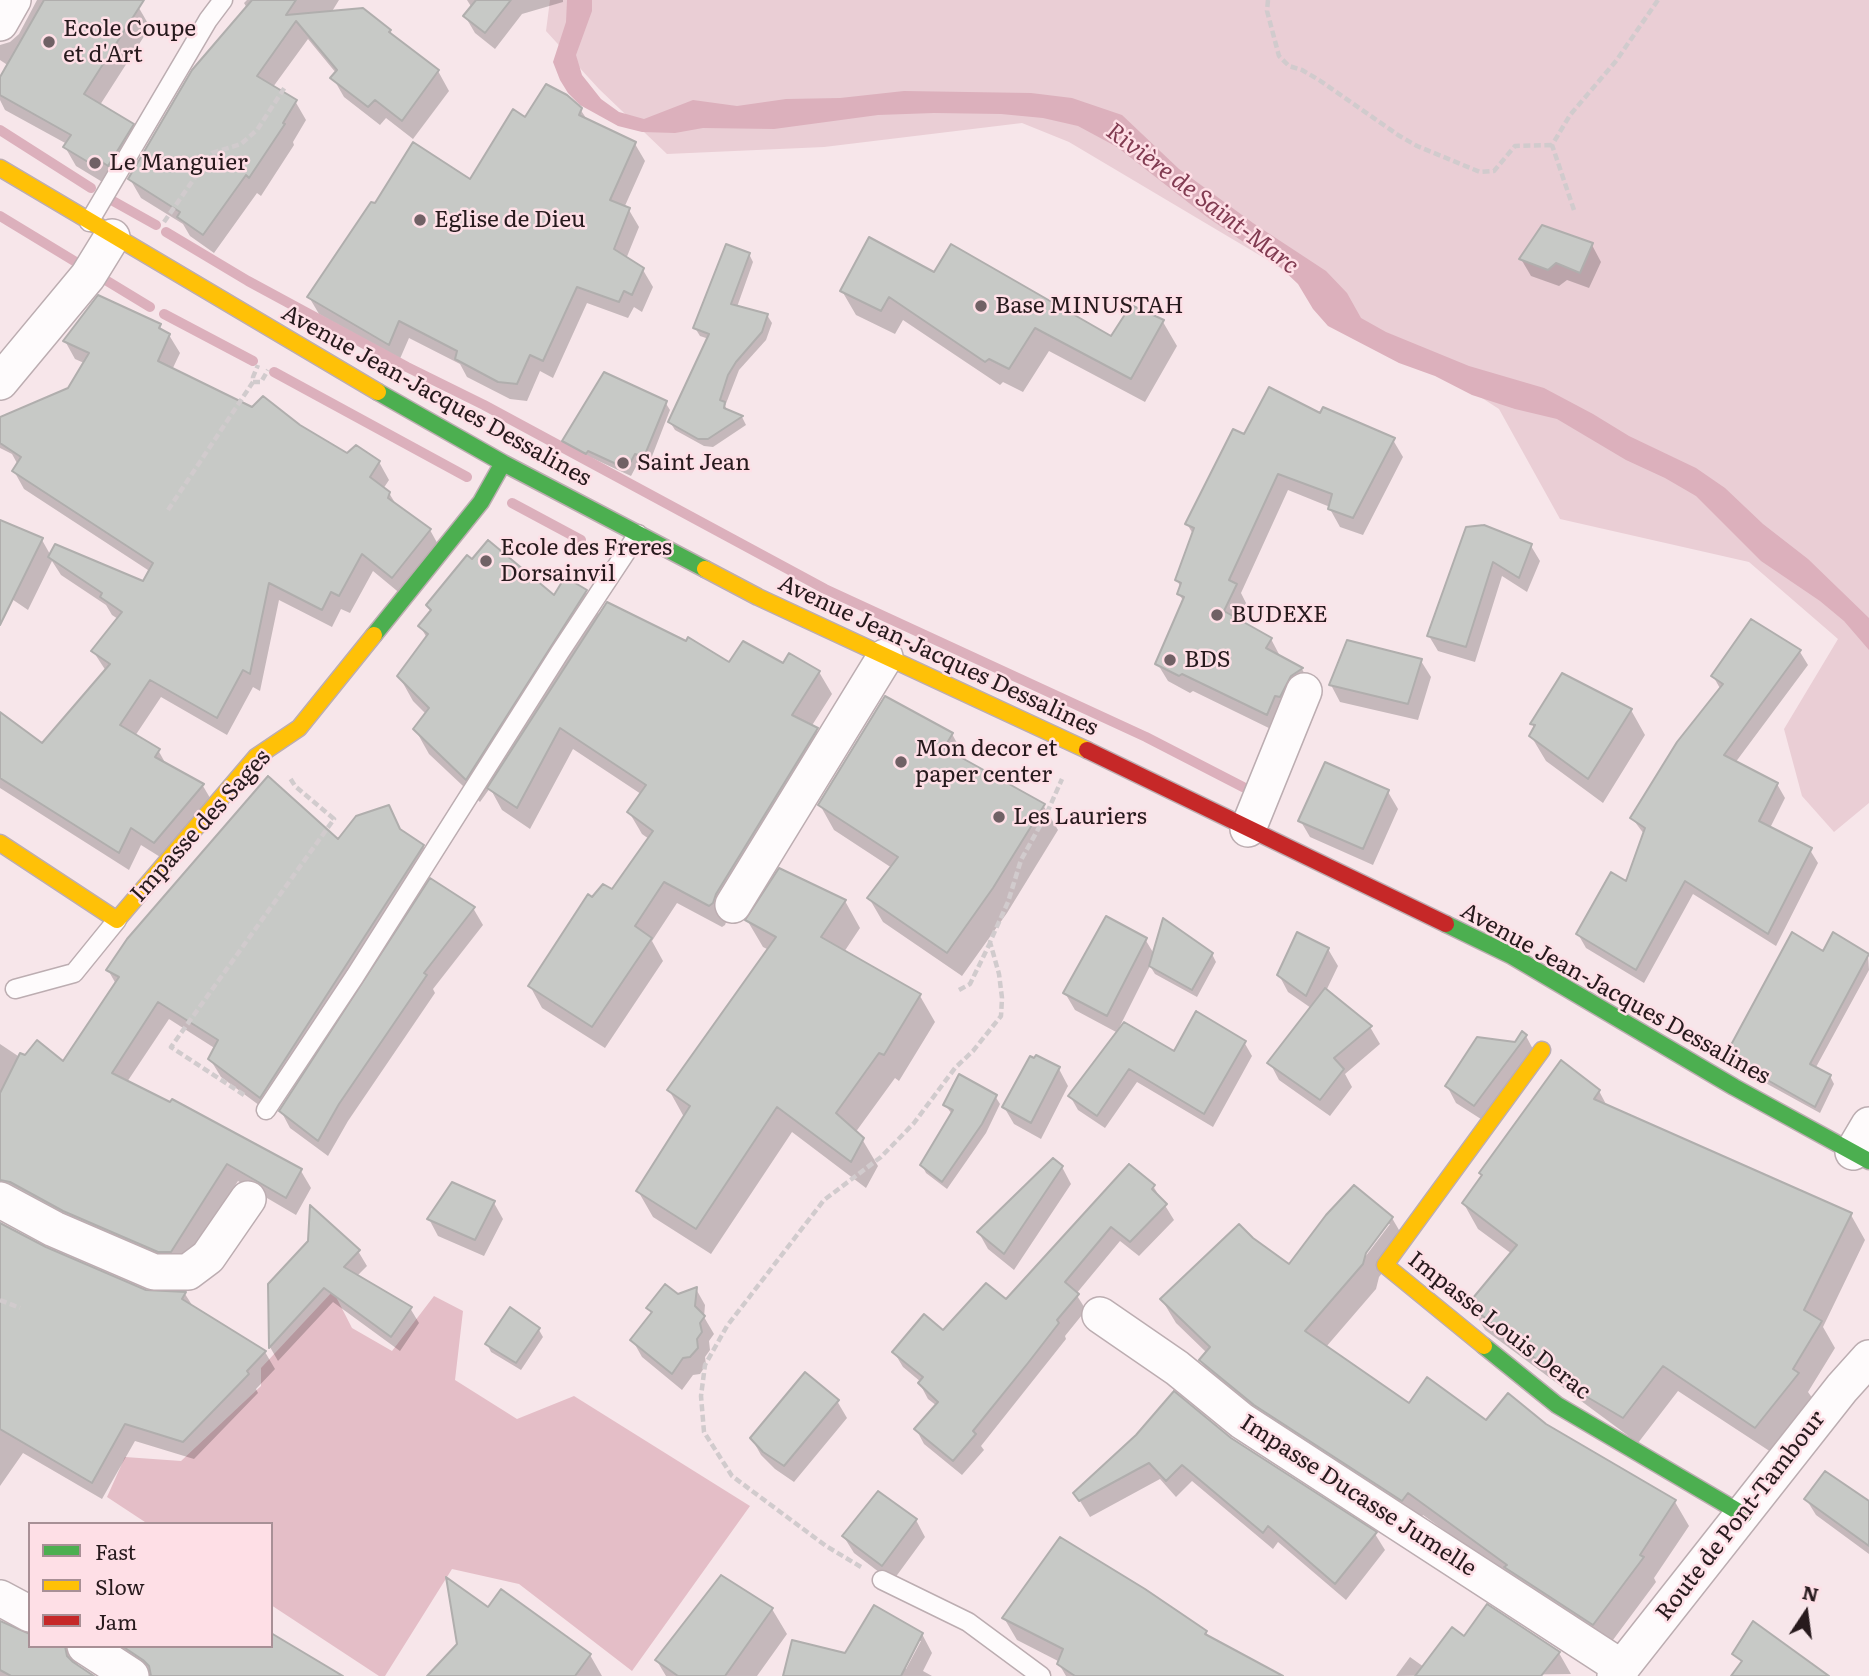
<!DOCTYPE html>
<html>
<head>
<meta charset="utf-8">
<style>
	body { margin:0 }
	#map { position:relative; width:1869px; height:1676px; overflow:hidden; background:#f7e6ea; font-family:Literata,serif }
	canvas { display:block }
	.legend { position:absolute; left:28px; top:1522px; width:245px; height:126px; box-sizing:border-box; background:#fedfe6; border:2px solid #a89096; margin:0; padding:9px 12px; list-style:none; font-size:21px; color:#271a1d }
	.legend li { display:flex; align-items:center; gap:14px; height:35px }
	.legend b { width:35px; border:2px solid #a89096 }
	.north { position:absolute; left:1771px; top:1578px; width:70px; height:70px; -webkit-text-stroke:5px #fedfe6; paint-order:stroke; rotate:13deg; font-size:19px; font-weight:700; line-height:28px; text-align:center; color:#271a1d }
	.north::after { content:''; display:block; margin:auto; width:24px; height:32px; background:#271a1d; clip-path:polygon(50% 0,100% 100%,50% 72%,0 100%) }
</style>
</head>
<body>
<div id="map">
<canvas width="1869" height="1676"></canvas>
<ul class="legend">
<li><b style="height:9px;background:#4caf50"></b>Fast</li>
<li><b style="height:9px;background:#ffc107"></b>Slow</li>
<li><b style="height:9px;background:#c62828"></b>Jam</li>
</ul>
<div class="north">N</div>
</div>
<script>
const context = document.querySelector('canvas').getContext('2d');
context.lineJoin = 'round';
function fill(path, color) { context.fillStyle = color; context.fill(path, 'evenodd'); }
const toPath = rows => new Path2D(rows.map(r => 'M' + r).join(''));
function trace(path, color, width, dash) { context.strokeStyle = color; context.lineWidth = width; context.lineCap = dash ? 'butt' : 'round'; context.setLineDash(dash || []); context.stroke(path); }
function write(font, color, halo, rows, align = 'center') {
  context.font = font + ' Literata,serif'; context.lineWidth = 5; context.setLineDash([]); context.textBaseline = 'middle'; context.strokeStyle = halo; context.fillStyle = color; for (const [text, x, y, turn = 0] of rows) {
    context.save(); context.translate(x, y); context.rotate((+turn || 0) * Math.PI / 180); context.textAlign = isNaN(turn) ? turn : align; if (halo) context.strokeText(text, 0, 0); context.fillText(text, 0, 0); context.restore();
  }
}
fill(toPath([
	[550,0,1869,0,1869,803,1834,832,1802,796,1784,729,1838,639,1749,562,1560,519,1499,409,1271,262,1069,142,1022,123,824,147,667,154,599,89,546,31]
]), '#eaced5');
fill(toPath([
	[333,1291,352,1328,392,1351,434,1296,463,1311,455,1380,517,1419,574,1396,750,1506,632,1671,519,1584,452,1569,385,1676,379,1676,271,1605,271,1524,148,1524,107,1497,125,1457,181,1461,261,1386,261,1368]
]), '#e4bec7');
fill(toPath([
	[567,0,592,0,592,11,576,55,582,75,601,99,619,112,644,119,693,100,737,106,786,99,840,98,904,91,1031,93,1072,98,1122,115,1179,169,1253,223,1326,271,1347,293,1361,318,1386,332,1469,366,1544,388,1593,414,1629,436,1696,468,1725,488,1763,524,1808,559,1869,618,1869,650,1844,621,1820,601,1761,561,1696,496,1665,478,1626,460,1557,419,1515,409,1472,395,1435,376,1399,363,1328,326,1313,309,1298,284,1280,267,1207,217,1117,147,1078,126,1043,118,1001,114,934,113,878,115,774,129,703,128,675,133,642,132,618,126,580,105,568,93,560,80,553,62,566,22]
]), '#dcb0bc');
fill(toPath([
	[37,0,125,0,139,8,150,27,100,105,132,125,143,144,109,186,76,166,65,147,67,144,5,110,0,100,0,81,9,66,0,60,0,45,10,42,19,34],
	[247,0,339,0,331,13,390,31,395,39,438,71,449,91,413,139,386,118,380,125,344,97,333,78,336,73,308,39,273,87,295,101,306,120,293,142,294,145,261,196,257,193,214,253,190,236,183,224,141,198,130,179,247,8,244,3],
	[467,0,563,0,563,2,522,14,495,49,475,33,465,16,472,8],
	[580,109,588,121,635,144,645,161,624,208,629,210,639,227,626,259,643,270,653,287,642,312,634,307,628,318,587,303,553,378,540,371,527,401,510,399,467,377,460,364,409,338,399,361,319,314,309,297,376,205,471,182,526,119],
	[1592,245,1601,262,1589,288,1567,280,1559,286,1531,276,1521,259],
	[749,254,753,262,737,307,767,315,772,323,766,340,739,370,725,406,728,411,742,417,746,425,713,447,704,446,675,430,670,422,709,339,700,336,695,328],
	[934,275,1112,338,1163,322,1177,346,1145,402,1049,351,1023,392,1003,382,1000,385,903,320,895,334,856,315,842,291],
	[159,325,163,332,169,335,180,353,172,370,253,409,299,427,347,456,379,462,389,480,383,489,389,493,397,506,430,530,440,548,402,595,373,571,350,613,341,609,332,627,279,600,260,691,253,687,227,735,161,697,135,736,158,750,167,766,203,786,213,803,165,860,141,845,129,870,0,788,0,714,42,746,106,671,93,651,118,619,112,615,106,605,61,575,52,561,28,610,0,591,0,522,42,540,51,556,144,583,151,572,24,489,14,471,18,465,12,454,0,448,0,419,69,389,84,363,75,359,65,341],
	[665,402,670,410,649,464,639,461,631,476,592,458,590,461,568,449,564,441],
	[1321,415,1393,440,1403,457,1363,535,1340,527,1330,509,1330,507,1288,490,1241,593,1246,603,1238,620,1271,639,1281,658,1302,669,1311,686,1277,732,1193,691,1190,693,1168,681,1157,663,1184,602,1179,594,1181,588,1177,580,1193,534,1187,524,1244,436],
	[1484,527,1531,546,1540,561,1527,592,1502,576,1475,662,1438,651,1429,636],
	[586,592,600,616,730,664,784,665,819,672,832,694,811,727,816,730,829,751,728,917,725,925,722,927,677,903,652,941,663,961,605,1048,542,1008,530,986,592,899,612,892,649,839,642,834,629,812,641,794,573,749,530,829,502,810,490,788,480,802,429,754,415,729,426,714,413,701,399,676,427,638,420,626,432,612,428,605,554,597],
	[1800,652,1808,665,1735,763,1777,784,1785,798,1770,828,1810,850,1818,863,1776,946,1693,894,1644,983,1586,948,1578,934,1627,884,1644,834,1632,818,1721,690,1713,676],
	[1421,661,1431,677,1418,720,1340,702,1331,685],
	[1631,710,1645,735,1603,803,1546,761,1531,736,1535,729,1532,724],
	[952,734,966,759,965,761,1043,805,1058,830,1007,913,962,976,883,922,869,898,892,868,834,830,820,805],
	[1388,792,1398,809,1373,865,1310,837,1300,820],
	[388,807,402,832,423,846,433,864,271,1114,221,1077,210,1059,216,1049,169,1019,127,1082,301,1171,311,1188,296,1215,238,1181,181,1269,0,1200,0,1044,24,1060,63,1063,116,984,108,970,338,842],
	[845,901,860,928,844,952,920,996,935,1022,899,1081,895,1078,855,1133,862,1139,878,1166,866,1188,792,1132,711,1254,653,1217,638,1191,684,1117,669,1090,769,950,763,947,747,920],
	[473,908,483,925,433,989,435,993,348,1121,328,1156,290,1128,281,1111],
	[1145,939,1154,954,1212,954,1216,962,1197,997,1155,974,1150,966,1117,1032,1118,1033,1075,1010,1065,993],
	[1328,949,1338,966,1326,991,1370,1027,1380,1044,1345,1074,1352,1087,1330,1116,1279,1080,1270,1063,1311,1008,1288,992,1279,975],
	[1824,954,1868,955,1869,970,1815,1069,1830,1076,1834,1084,1820,1113,1731,1064,1727,1056],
	[1125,1024,1174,1053,1244,1042,1252,1056,1213,1127,1137,1082,1105,1128,1078,1110,1070,1096],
	[1526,1036,1535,1053,1484,1121,1456,1103,1447,1086],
	[1059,1069,1068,1086,1041,1139,1014,1124,1004,1107],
	[1599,1091,1607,1106,1851,1215,1865,1240,1823,1327,1835,1348,1808,1392,1813,1399,1771,1452,1678,1391,1638,1443,1485,1330,1470,1304,1512,1254,1478,1229,1464,1204],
	[995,1096,1000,1104,986,1133,947,1189,926,1173,922,1165,952,1114,945,1105],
	[1062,1167,1071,1184,1014,1270,988,1249,979,1233],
	[1153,1186,1174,1220,1139,1256,1120,1241,1076,1294,1086,1310,1065,1336,1066,1339,981,1446,984,1450,962,1475,924,1444,916,1429,937,1406,928,1399,920,1384,921,1382,903,1367,894,1352,943,1332,1006,1301],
	[494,1203,503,1219,484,1256,438,1236,429,1219],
	[1392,1218,1406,1242,1379,1277,1376,1289,1326,1347,1409,1405,1487,1422,1545,1425,1675,1502,1689,1526,1654,1578,1656,1582,1607,1648,1423,1515,1416,1524,1215,1384,1201,1360,1207,1353,1176,1323,1162,1300,1252,1239,1289,1266],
	[1386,1224,1390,1224,1362,1261,1359,1259],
	[0,1225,44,1248,146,1292,185,1294,194,1308,265,1352,275,1369,256,1389,258,1393,194,1459,135,1441,102,1499,23,1453,0,1486],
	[358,1251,367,1266,357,1276,410,1308,419,1323,400,1351,333,1302,278,1361,270,1347,270,1284],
	[696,1289,705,1305,704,1317,714,1334,709,1341,710,1350,705,1357,706,1365,700,1374,693,1375,682,1390,642,1357,633,1341,652,1315,648,1308],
	[539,1330,543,1337,521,1370,491,1352,487,1344],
	[837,1401,847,1418,794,1482,775,1469,761,1455,752,1439],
	[1137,1436,1230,1439,1375,1534,1385,1550,1346,1600,1278,1542,1273,1549,1192,1481,1176,1497,1160,1479,1090,1517,1075,1493],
	[1806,1499,1869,1503,1869,1554,1816,1515],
	[916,1520,925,1537,892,1582,854,1553,844,1537],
	[772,1609,787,1634,757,1676,666,1676,657,1661],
	[488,1610,590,1655,602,1676,430,1676],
	[1004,1618,1206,1632,1209,1638,1254,1676,1066,1676,1059,1664,1060,1662,1017,1640],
	[0,1623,30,1646,271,1646,332,1676,150,1676,109,1650,80,1656,76,1667,91,1676,0,1676],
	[922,1634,932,1653,923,1671,932,1676,785,1676,846,1655],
	[917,1641,921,1641,906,1669,903,1668],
	[1465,1638,1559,1653,1571,1674,1396,1676,1410,1657,1424,1667]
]), '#0003');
trace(toPath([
	[0,130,91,188],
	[113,201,156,225],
	[0,216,150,307],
	[166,232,248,281,407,367,484,405,825,589,1146,737,1243,787],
	[164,314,253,361],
	[274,372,467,477],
	[512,503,581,540]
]), '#dcb0bc', 10);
const building = toPath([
	[44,0,144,0,84,94,134,124,108,166,102,162,98,168,63,147,71,135,0,95,0,77,44,0],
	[252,0,296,0,286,15,363,8,391,30,389,32,439,70,402,121,375,100,368,107,330,78,337,70,296,21,257,76,297,100,283,123,285,124,249,178,246,175,203,235,177,217,180,212,128,179,192,70,252,0],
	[476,0,511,0,485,33,463,16,476,0],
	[546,84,567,95,582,108,579,115,636,142,610,200,630,208,614,249,644,268,632,295,624,291,619,302,577,287,543,361,530,355,517,384,498,382,455,359,457,351,399,321,389,345,307,297,371,202,375,203,413,142,470,179,513,109,525,117,546,84],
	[1542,225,1593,243,1580,273,1556,263,1548,270,1519,259,1542,225],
	[869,237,934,272,951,244,1111,336,1131,305,1164,320,1131,379,1035,328,1009,369,989,359,985,362,889,297,881,311,840,291,869,237],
	[726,244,750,253,731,304,768,314,762,332,736,362,728,375,720,400,725,402,724,408,743,416,708,439,698,439,668,422,709,334,693,328,726,244],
	[98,295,161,324,159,328,170,334,158,361,252,407,263,396,300,425,347,453,356,445,380,461,370,477,390,492,388,498,431,529,392,578,362,554,339,596,331,592,322,610,269,583,250,674,243,670,217,718,150,680,120,725,160,749,155,757,204,784,154,843,131,828,119,853,0,778,0,712,42,743,110,664,91,651,122,612,100,597,102,593,48,557,55,544,143,581,153,563,12,471,21,457,0,443,0,417,68,388,89,353,63,341,98,295],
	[604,372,667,401,644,457,635,454,627,469,588,451,586,454,562,441,604,372],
	[1269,387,1320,413,1323,407,1395,438,1353,518,1328,509,1332,494,1278,474,1229,580,1237,584,1224,611,1272,638,1266,648,1303,668,1291,676,1280,697,1275,696,1267,715,1182,674,1179,676,1155,664,1184,597,1177,594,1181,583,1175,580,1194,528,1185,524,1233,429,1244,434,1269,387],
	[0,520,43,538,0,625,0,520],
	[1484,525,1532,544,1519,578,1493,562,1466,647,1427,636,1466,527,1484,525],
	[488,540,554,595,565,577,587,590,466,780,413,729,429,708,397,676,428,634,418,626,431,610,426,605,467,555,472,559,488,540],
	[607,602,686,641,688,637,729,662,743,641,783,663,789,653,820,671,792,715,818,728,716,894,713,903,709,906,664,882,635,926,652,938,592,1027,528,986,588,894,592,897,603,884,612,889,653,831,627,812,646,785,560,728,517,808,487,788,607,602],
	[1751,619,1801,650,1724,755,1778,783,1759,821,1812,848,1768,934,1685,881,1636,970,1576,934,1611,872,1626,881,1645,828,1630,818,1677,742,1723,684,1711,676,1751,619],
	[1347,640,1422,659,1408,704,1329,685,1347,640],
	[1562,673,1632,709,1588,779,1529,736,1535,725,1530,724,1562,673],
	[885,696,953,733,944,748,1045,804,993,888,947,953,867,898,898,857,818,805,885,696],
	[1325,762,1389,790,1363,849,1298,821,1325,762],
	[268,776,338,839,356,816,389,805,400,829,424,845,260,1098,208,1059,218,1040,158,1002,112,1073,170,1102,172,1099,302,1169,286,1198,227,1164,171,1252,158,1252,63,1211,10,1182,0,1180,0,1093,20,1053,25,1055,37,1040,63,1061,119,977,106,970,127,939,268,776],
	[779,868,846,900,821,937,921,994,884,1055,879,1053,836,1113,864,1138,851,1162,777,1107,696,1229,636,1191,690,1106,667,1090,776,937,745,920,779,868],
	[430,878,475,907,424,973,427,975,339,1104,318,1141,279,1111,430,878],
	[1106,916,1147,938,1107,1016,1063,993,1106,916],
	[1163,918,1213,953,1192,990,1149,966,1163,918],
	[1297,932,1329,948,1306,996,1277,975,1297,932],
	[1792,932,1823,951,1833,932,1869,954,1810,1064,1831,1075,1815,1107,1725,1056,1792,932],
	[1325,988,1372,1026,1334,1058,1344,1069,1320,1100,1267,1063,1325,988],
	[1196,1011,1246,1041,1204,1114,1129,1069,1097,1116,1068,1096,1124,1022,1174,1051,1196,1011],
	[1522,1031,1527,1035,1474,1106,1445,1086,1477,1037,1515,1042,1522,1031],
	[1036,1055,1060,1067,1031,1123,1002,1107,1030,1056,1034,1058,1036,1055],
	[1561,1060,1600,1090,1594,1099,1852,1213,1804,1310,1822,1321,1793,1369,1799,1373,1755,1428,1663,1366,1623,1418,1570,1387,1468,1304,1517,1245,1462,1203,1482,1175,1479,1173,1561,1060],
	[959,1074,997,1095,982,1124,942,1182,920,1165,953,1110,943,1105,959,1074],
	[1053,1158,1063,1166,1004,1254,977,1232,1053,1158],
	[1129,1164,1155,1185,1152,1189,1167,1204,1130,1242,1111,1227,1065,1282,1079,1294,1057,1320,1059,1323,1028,1363,973,1431,976,1434,953,1461,914,1429,938,1402,918,1383,923,1377,892,1352,924,1314,943,1330,986,1283,1006,1299,1129,1164],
	[452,1182,495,1201,475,1240,427,1219,452,1182],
	[1354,1185,1393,1217,1366,1253,1363,1264,1305,1331,1409,1403,1427,1377,1486,1420,1508,1393,1546,1424,1676,1500,1640,1555,1644,1557,1593,1625,1504,1567,1507,1565,1408,1493,1402,1501,1254,1405,1199,1360,1210,1347,1160,1299,1239,1224,1253,1238,1289,1264,1326,1215,1354,1185],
	[310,1205,360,1250,344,1267,412,1307,391,1337,324,1288,269,1348,268,1284,308,1241,310,1205],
	[0,1223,46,1247,146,1290,186,1292,182,1299,266,1351,247,1371,249,1374,183,1442,125,1424,92,1483,0,1429,0,1223],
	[665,1284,678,1294,697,1287,695,1306,705,1316,700,1323,702,1332,697,1339,698,1348,690,1357,683,1358,672,1374,630,1340,652,1312,646,1308,665,1284],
	[510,1307,540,1328,516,1363,485,1344,510,1307],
	[805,1372,839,1400,784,1466,763,1452,750,1438,805,1372],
	[1174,1391,1231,1438,1377,1532,1335,1584,1268,1526,1263,1533,1182,1465,1166,1481,1149,1463,1079,1501,1073,1493,1136,1435,1174,1391],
	[1825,1471,1869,1501,1869,1546,1804,1499,1825,1471],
	[878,1491,917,1519,882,1566,842,1536,878,1491],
	[1060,1537,1145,1589,1207,1631,1205,1634,1283,1676,1075,1676,1057,1664,1063,1649,1002,1618,1060,1537],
	[721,1575,773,1608,725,1676,678,1676,655,1660,721,1575],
	[446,1577,488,1607,501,1589,591,1654,575,1676,427,1676,457,1644,446,1577],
	[1487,1604,1560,1652,1541,1676,1415,1676,1452,1627,1464,1636,1487,1604],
	[874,1605,923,1633,901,1676,783,1676,792,1640,845,1653,874,1605],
	[0,1621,30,1634,30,1646,65,1646,67,1656,73,1662,94,1676,11,1676,0,1670,0,1621],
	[1753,1621,1829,1676,1731,1676,1742,1661,1732,1654,1753,1621],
	[271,1633,343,1676,151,1676,149,1666,143,1660,122,1646,271,1646,271,1633]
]);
fill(building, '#c7c9c6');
trace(building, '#b0aead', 2);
const lane = toPath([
	[89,222,208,20,223,0],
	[15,989,74,973,117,920],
	[266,1110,355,976,560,652,638,534],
	[882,1580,968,1622,1041,1676]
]);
const street = toPath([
	[0,23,13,0],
	[0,382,88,276,112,237],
	[1248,829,1304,691],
	[733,905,885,657],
	[1853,1152,1869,1125],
	[0,1200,54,1229,154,1272,188,1272,208,1257,248,1199],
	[1100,1315,1177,1368,1242,1421,1622,1668],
	[0,1598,30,1614],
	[85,1646,131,1676],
	[1615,1676,1842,1388,1869,1358]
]);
const fast = toPath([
	[378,392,503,463,705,569],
	[374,635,481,502,503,463],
	[1446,924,1512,956,1734,1087,1869,1161],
	[1484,1346,1557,1405,1744,1515]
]);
const slow = toPath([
	[0,168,378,392],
	[705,569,758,597,1087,750],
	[0,843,117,920,256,757,299,728,374,635],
	[1484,1346,1385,1265,1542,1050]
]);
const jam = toPath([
	[1087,750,1446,924]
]);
trace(lane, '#bcadb1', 21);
trace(street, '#bcadb1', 38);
trace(fast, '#bcadb1', 19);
trace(slow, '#bcadb1', 19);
trace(jam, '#bcadb1', 19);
trace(toPath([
	[1268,0,1267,11,1279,56,1289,66,1302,70,1319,80,1398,135,1417,146,1480,172,1494,171,1515,146,1552,145],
	[1574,210,1552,145,1570,115,1616,61,1658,0],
	[164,222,212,153,241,144,257,130,285,87],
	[253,382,261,382,268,370],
	[168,510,253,382,253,377,258,365],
	[959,990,970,984,990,943],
	[244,1095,171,1047,334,819,295,786,290,778],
	[0,1300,20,1308],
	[861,1567,826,1546,732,1476,704,1432,701,1396,705,1365,727,1326,824,1200,881,1157,914,1123,955,1068,973,1051,1001,1016,1002,998,999,974,990,942,1008,902,1021,860,1046,815,1062,779]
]), '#d1cbcd', 4.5, [7, 3.5]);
trace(lane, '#fefbfc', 18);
trace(street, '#fefbfc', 35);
trace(fast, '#4caf50', 16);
trace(slow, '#ffc107', 16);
trace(jam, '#c62828', 16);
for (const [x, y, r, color] of [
	[49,42,7,"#706165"],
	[95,163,7,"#706165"],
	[420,220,7,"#706165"],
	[981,306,7,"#706165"],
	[623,463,7,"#706165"],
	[486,561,7,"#706165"],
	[1217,615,7,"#706165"],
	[1170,660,7,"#706165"],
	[901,762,7,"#706165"],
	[999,817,7,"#706165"]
]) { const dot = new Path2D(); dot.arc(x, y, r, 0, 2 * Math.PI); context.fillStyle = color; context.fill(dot); trace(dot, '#fedfe6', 2.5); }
write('23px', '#271a1d', '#fedfe6', [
	["Ecole Coupe",63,29],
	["et d'Art",63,55],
	["Le Manguier",109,163],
	["Eglise de Dieu",434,220],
	["Base MINUSTAH",995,306],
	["Saint Jean",637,463],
	["Ecole des Freres",500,548],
	["Dorsainvil",500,574],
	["BUDEXE",1231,615],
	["BDS",1184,660],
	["Mon decor et",915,749],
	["paper center",915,775],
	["Les Lauriers",1013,817]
], 'left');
write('23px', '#271a1d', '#fedfe6', [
	["Avenue Jean-Jacques Dessalines",436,396,29],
	["Avenue Jean-Jacques Dessalines",938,656,25],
	["Impasse des Sages",201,826,-48],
	["Avenue Jean-Jacques Dessalines",1615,994,29],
	["Impasse Louis Derac",1499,1326,38],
	["Impasse Ducasse Jumelle",1358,1496,33],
	["Route de Pont-Tambour",1741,1516,-52]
]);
write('italic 24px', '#813b51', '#fedfe6', [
	["Rivière de Saint-Marc",1202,199,37]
]);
</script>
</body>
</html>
